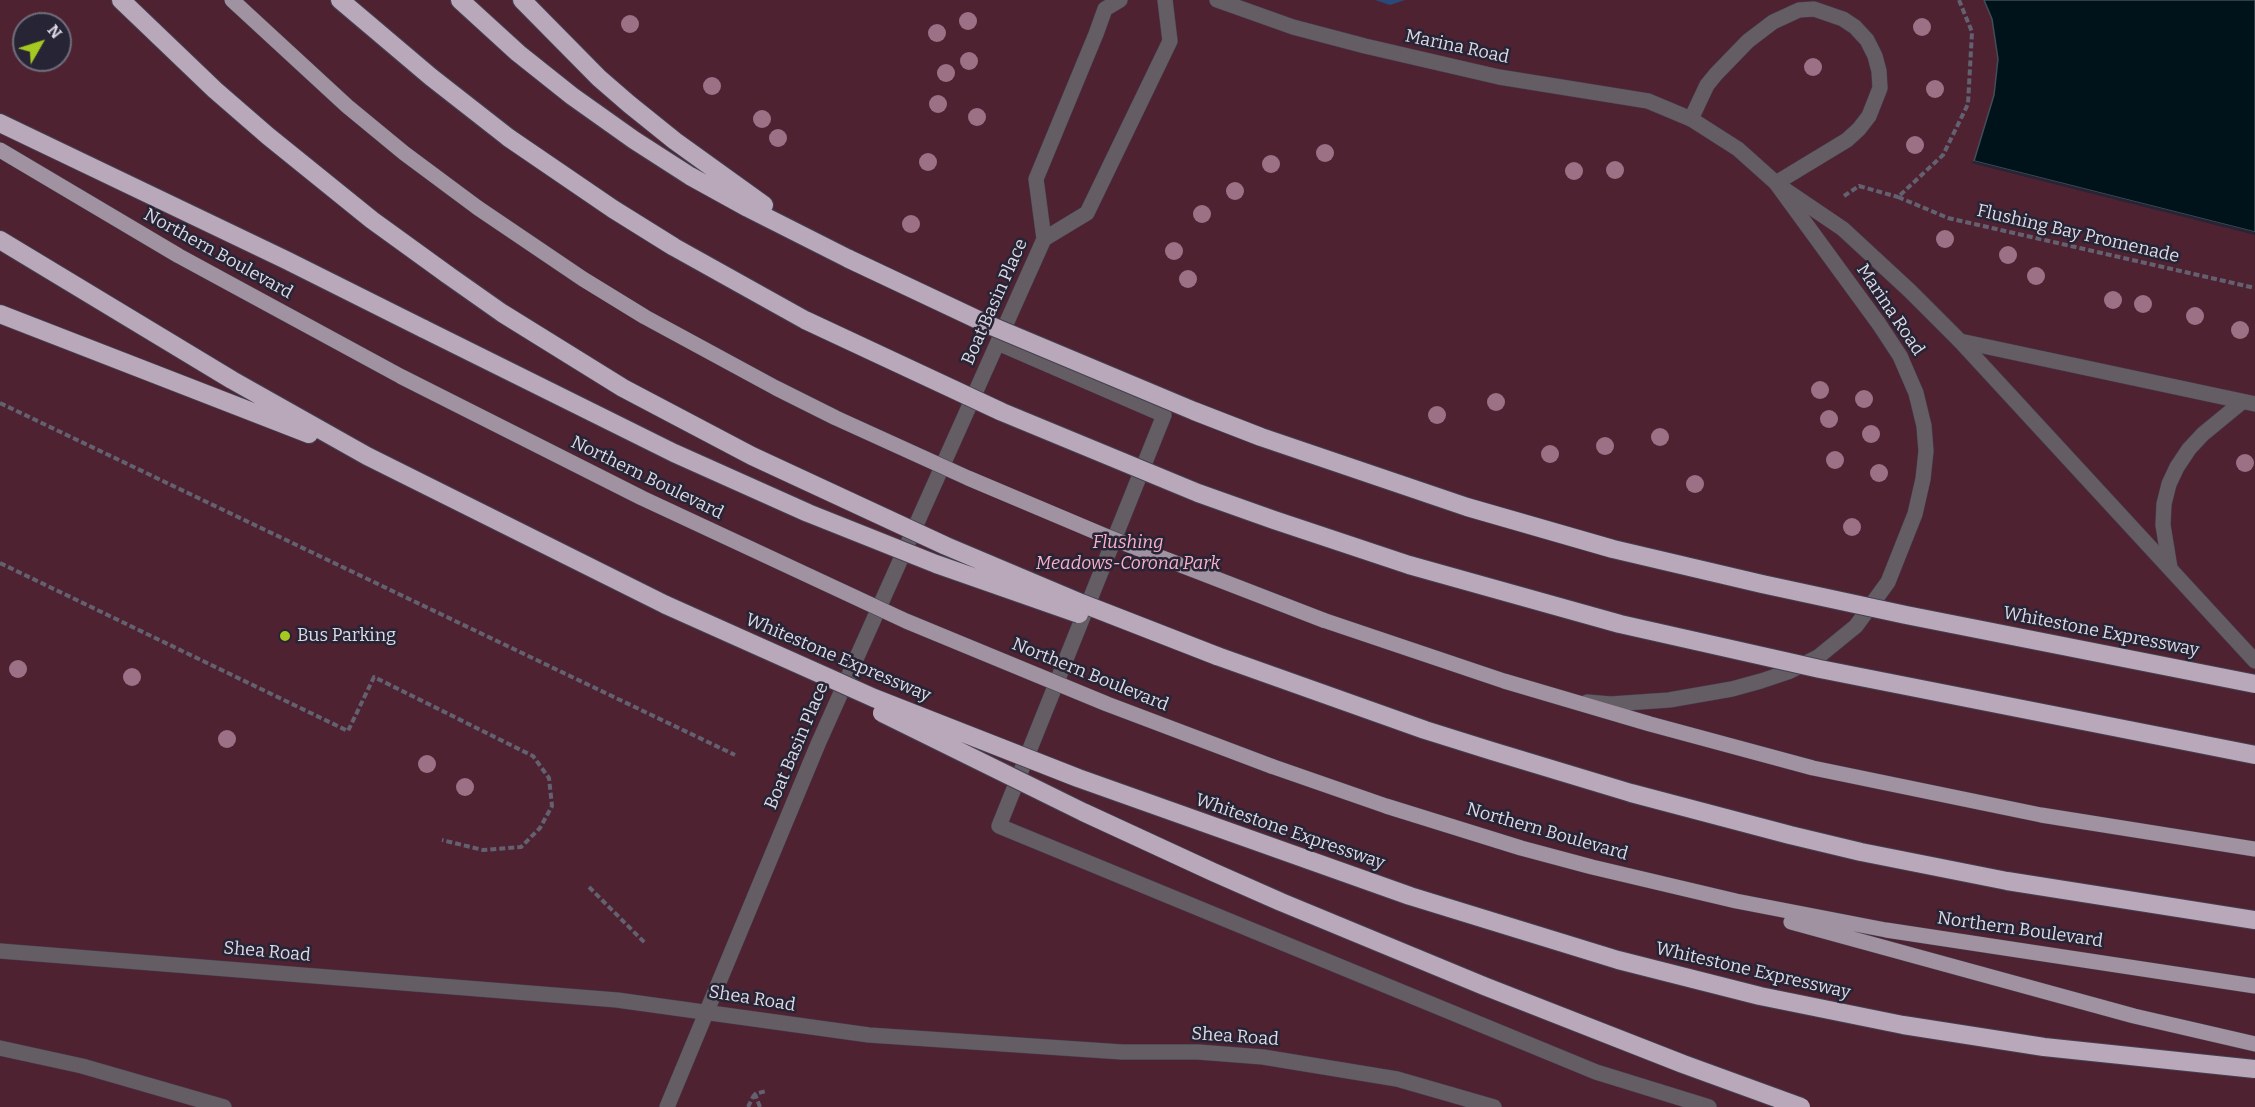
<!DOCTYPE html>
<html>
<head>
<meta charset="utf-8">
<style>
	body { margin:0 }
	#map { position:relative; width:2255px; height:1107px; overflow:hidden; background:#272435; font-family:Bitter,serif }
	canvas { display:block }
	.north { position:absolute; left:12px; top:12px; width:60px; height:60px; box-sizing:border-box; background:#272435; border:2px solid #6f6d7c; border-radius:50%; rotate:51deg; font-size:16px; font-weight:700; line-height:24px; text-align:center; color:#dcdae6 }
	.north::after { content:''; display:block; margin:auto; width:21px; height:27px; background:#a6c821; clip-path:polygon(50% 0,100% 100%,50% 72%,0 100%) }
</style>
</head>
<body>
<div id="map">
<canvas width="2255" height="1107"></canvas>
<div class="north">N</div>
</div>
<script>
const context = document.querySelector('canvas').getContext('2d');
context.lineJoin = 'round';
function fill(path, color) { context.fillStyle = color; context.fill(path, 'evenodd'); }
const toPath = rows => new Path2D(rows.map(r => 'M' + r).join(''));
function trace(path, color, width, dash) { context.strokeStyle = color; context.lineWidth = width; context.lineCap = dash ? 'butt' : 'round'; context.setLineDash(dash || []); context.stroke(path); }
function write(font, color, halo, rows, align = 'center') {
  context.font = font + ' Bitter,serif'; context.lineWidth = 5; context.setLineDash([]); context.textBaseline = 'middle'; context.strokeStyle = halo; context.fillStyle = color; for (const [text, x, y, turn = 0] of rows) {
    context.save(); context.translate(x, y); context.rotate((+turn || 0) * Math.PI / 180); context.textAlign = isNaN(turn) ? turn : align; if (halo) context.strokeText(text, 0, 0); context.fillText(text, 0, 0); context.restore();
  }
}
fill(toPath([
	[0,0,1984,0,1992,19,1998,59,1994,95,1974,161,2255,232,2255,1107,0,1107],
	[24,24,60,24,60,60,24,60]
]), '#4f2232');
const water = toPath([
	[1984,0,2255,0,2255,232,1974,161,1994,95,1998,59,1992,19,1984,0]
]);
fill(water, '#00121a');
trace(water, '#424e57', 1.5);
fill(toPath([
	[1974,161,2255,232,2255,235,1971,163]
]), '#272435');
fill(toPath([
	[1375,0,1405,0,1390,5]
]), '#294a78');
const lane = toPath([
	[1691,119,1707,85,1716,74,1748,41,1773,22,1799,10,1814,9,1843,19,1855,27,1867,40,1875,56,1879,71,1880,88,1869,116,1859,129,1847,140,1776,183],
	[1960,341,2255,404],
	[998,343,1164,415,999,826,1596,1072,1709,1107],
	[2170,568,2163,525,2164,504,2169,484,2177,467,2189,449,2203,434,2242,402]
]);
const street = toPath([
	[1217,0,1293,27,1365,46,1499,77,1648,101,1691,119,1738,149,1776,183,1879,324,1900,356,1916,393,1924,426,1926,451,1923,479,1915,514,1888,582,1856,626,1818,657,1788,672,1761,681,1732,689,1669,700,1611,704,1587,702],
	[1784,189,1843,229,1909,290,1960,341,2255,661],
	[1044,239,1087,213,1170,41,1165,0],
	[0,951,617,1000,869,1035,1122,1052,1198,1052,1263,1057,1397,1079,1494,1107],
	[0,1048,82,1066,224,1107],
	[667,1107,818,744,1044,239,1036,179,1096,34,1105,9,1120,0]
]);
const primary = toPath([
	[232,0,347,106,404,153,478,208],
	[0,150,179,256,402,377],
	[1323,620,1504,681,1650,724,1813,768,2041,815,2255,849],
	[1271,766,1386,806,1521,848,1592,867,1736,901,1886,930,2255,986],
	[1791,922,2134,1016,2255,1044]
]);
const highway = toPath([
	[121,0,215,90,268,136,372,220,448,275],
	[340,0,431,77,509,138],
	[460,0,518,53,572,96,634,140,690,176,748,208,849,259],
	[522,0,599,78,629,104,675,141,764,205],
	[0,123,286,260,424,329],
	[0,240,232,380,367,456,666,605],
	[0,314,309,434],
	[1217,656,1425,730,1492,751,1631,793,1790,835,1861,852,2007,881,2255,920]
]);
trace(lane, '#444151', 16);
trace(street, '#444151', 16);
trace(primary, '#444151', 16);
trace(highway, '#444151', 20);
trace(toPath([
	[1959,0,1972,32,1968,104,1943,155,1898,197,1948,218,2255,288],
	[1844,196,1859,186,1898,197],
	[0,403,735,755],
	[0,563,348,731,374,677,533,756,549,778,552,806,540,828,521,847,483,850,442,840],
	[589,887,646,944],
	[748,1107,754,1095],
	[760,1107,755,1094,766,1091]
]), '#636170', 4, [6, 3]);
trace(lane, '#645d64', 15);
trace(street, '#645d64', 15);
trace(primary, '#a192a1', 15);
trace(highway, '#b9a8b9', 18);
const primaryBridge = toPath([
	[478,208,583,279,645,317,776,388,836,418,968,478,1103,535,1323,620],
	[402,377,642,498,906,621,1107,704,1271,766]
]);
const highwayBridge = toPath([
	[509,138,613,209,674,247,805,320,1002,412,1198,493,1274,520,1409,565,1620,624,1820,669,2255,755],
	[849,259,989,325,1194,411,1261,437,1467,507,1613,549,1762,584,1906,615,2255,684],
	[448,275,502,313,623,388,752,456,946,546,1081,603,1217,656],
	[424,329,674,453,808,513,936,564,1079,614],
	[666,605,874,698,1078,778,1410,896,1618,960,1760,996,1903,1025,2044,1047,2255,1069],
	[882,713,1083,812,1213,872,1281,902,1484,986,1683,1064,1801,1107]
]);
trace(primaryBridge, '#444151', 16, []);
trace(highwayBridge, '#444151', 20, []);
trace(primaryBridge, '#a192a1', 15);
trace(highwayBridge, '#b9a8b9', 18);
context.fillStyle = '#9c7186';
for (const [x, y] of [
	[968,21],
	[630,24],
	[1922,27],
	[937,33],
	[969,61],
	[1813,67],
	[946,73],
	[712,86],
	[1935,89],
	[938,104],
	[977,117],
	[762,119],
	[778,138],
	[1915,145],
	[1325,153],
	[928,162],
	[1271,164],
	[1615,170],
	[1574,171],
	[1235,191],
	[1202,214],
	[911,224],
	[1945,239],
	[1174,251],
	[2008,255],
	[2036,276],
	[1188,279],
	[2113,300],
	[2143,304],
	[2195,316],
	[2240,330],
	[1820,390],
	[1864,399],
	[1496,402],
	[1437,415],
	[1829,419],
	[1871,434],
	[1660,437],
	[1605,446],
	[1550,454],
	[1835,460],
	[2245,463],
	[1879,473],
	[1695,484],
	[1852,527],
	[18,669],
	[132,677],
	[227,739],
	[427,764],
	[465,787]
]) { context.beginPath(); context.arc(x, y, 9, 0, 2 * Math.PI); context.fill(); }
for (const [x, y, r, color] of [
	[285,636,6,"#a6c821"]
]) { const dot = new Path2D(); dot.arc(x, y, r, 0, 2 * Math.PI); context.fillStyle = color; context.fill(dot); trace(dot, '#272435', 2); }
write('18px', '#dcdae6', '#272435', [
	["Marina Road",1457,47,12],
	["Flushing Bay Promenade",2078,234,13],
	["Northern Boulevard",218,254,29],
	["Boat Basin Place",995,302,-66],
	["Marina Road",1890,310,56],
	["Northern Boulevard",647,478,26],
	["Whitestone Expressway",2101,632,11],
	["Whitestone Expressway",838,658,23],
	["Northern Boulevard",1090,675,22],
	["Boat Basin Place",797,746,-67],
	["Whitestone Expressway",1290,832,19],
	["Northern Boulevard",1547,832,16],
	["Northern Boulevard",2020,930,8],
	["Shea Road",267,952,5],
	["Whitestone Expressway",1753,971,13],
	["Shea Road",752,999,9],
	["Shea Road",1235,1037,4]
]);
write('italic 18px', '#fcb0c8', '#272435', [
	["Flushing",1128,543],
	["Meadows-Corona Park",1128,564]
]);
write('18px', '#dcdae6', '#272435', [
	["Bus Parking",297,636]
], 'left');
</script>
</body>
</html>
